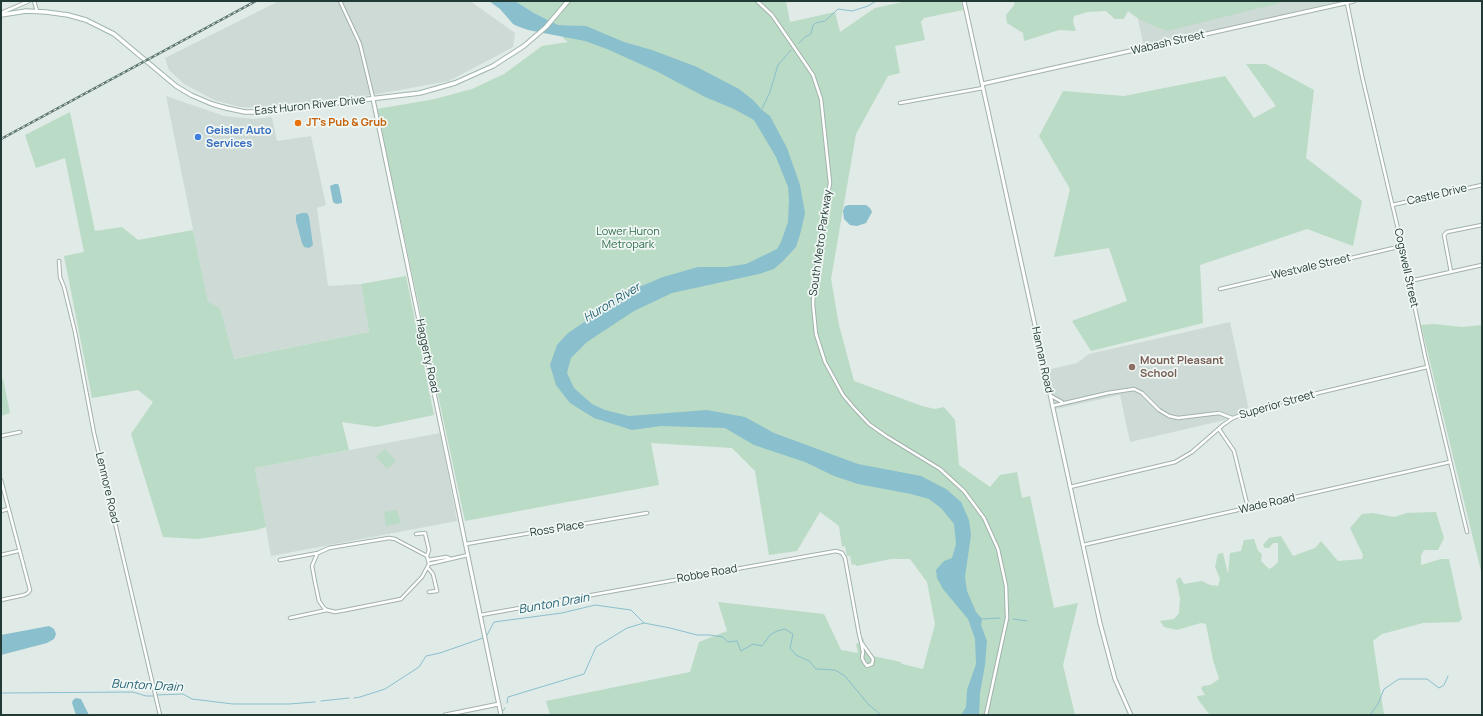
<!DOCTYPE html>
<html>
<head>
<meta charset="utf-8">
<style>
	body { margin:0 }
	#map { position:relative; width:1483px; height:716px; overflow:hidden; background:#e0eae6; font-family:Manrope,sans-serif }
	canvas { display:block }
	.frame { position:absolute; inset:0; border:2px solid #223a35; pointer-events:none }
</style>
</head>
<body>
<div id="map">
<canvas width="1483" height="716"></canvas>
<div class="frame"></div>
</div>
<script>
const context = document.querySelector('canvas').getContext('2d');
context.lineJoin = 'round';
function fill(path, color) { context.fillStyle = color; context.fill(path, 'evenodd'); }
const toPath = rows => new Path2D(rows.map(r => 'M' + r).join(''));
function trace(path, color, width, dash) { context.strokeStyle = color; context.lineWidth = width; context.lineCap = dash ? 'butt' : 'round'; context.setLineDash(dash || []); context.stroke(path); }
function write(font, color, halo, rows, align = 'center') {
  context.font = font + ' Manrope,sans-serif'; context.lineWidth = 3.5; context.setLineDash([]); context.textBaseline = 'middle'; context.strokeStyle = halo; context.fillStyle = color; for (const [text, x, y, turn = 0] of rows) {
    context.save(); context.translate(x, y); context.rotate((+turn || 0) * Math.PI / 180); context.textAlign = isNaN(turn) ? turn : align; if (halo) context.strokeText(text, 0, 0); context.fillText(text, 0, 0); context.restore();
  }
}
fill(toPath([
	[279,1,470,1,515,33,513,47,449,81,378,94,264,108,240,107,214,100,184,84,169,70,165,58],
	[1134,1,1342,1,1144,47],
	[166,96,224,116,254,119,272,117,277,141,311,136,326,205,317,208,328,286,361,284,369,332,233,359,220,308,208,303],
	[1230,322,1249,410,1225,420,1130,442,1120,395,1056,409,1047,370,1077,363,1089,354],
	[440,433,457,521,271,556,255,468]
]), '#cedad5');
fill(toPath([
	[515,1,786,1,790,22,835,12,840,32,875,8,907,1,961,1,963,10,924,18,921,22,925,40,895,46,900,73,888,76,856,134,831,279,839,325,854,381,922,406,935,409,944,407,955,420,959,465,990,487,1000,475,1017,472,1022,498,1030,496,1054,608,1078,603,1063,665,1075,715,550,715,546,701,690,672,699,642,727,631,718,602,824,614,841,650,858,653,856,644,859,643,859,639,863,638,868,655,901,662,902,664,923,669,935,624,927,582,910,559,891,559,856,566,855,564,852,565,850,556,847,556,845,546,842,547,839,526,820,512,797,551,769,555,755,471,732,448,651,443,659,485,465,521,377,109,435,99,472,89,504,74,542,46,568,42,563,38,572,25,558,25,534,13],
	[1013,1,1288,1,1167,31,1149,24,1136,17,1128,11,1124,19,1115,19,1106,11,1088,12,1074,16,1073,22,1076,31,1059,30,1024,41,1023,33,1007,23,1006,15,1015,4],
	[1246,64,1266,64,1314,90,1306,158,1362,201,1353,246,1307,229,1200,265,1203,323,1091,351,1072,321,1127,301,1109,248,1054,257,1070,189,1039,136,1063,91,1124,96,1225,76,1254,118,1276,106],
	[70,112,95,231,122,227,138,240,193,230,208,302,220,308,234,359,369,332,361,284,406,276,434,415,376,427,342,422,349,450,255,468,266,527,256,530,198,539,163,537,131,434,153,402,138,390,92,398,64,256,84,252,65,158,36,168,25,135],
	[1434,324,1462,327,1482,325,1482,575,1421,325],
	[1,377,3,379,10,413,1,416],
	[385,449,396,461,387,469,376,457],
	[397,510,401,523,386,526,384,512],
	[1436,512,1444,538,1438,550,1424,550,1421,555,1421,565,1441,559,1449,559,1462,619,1459,622,1423,623,1382,634,1373,641,1384,715,1210,715,1199,701,1197,696,1205,695,1201,688,1203,686,1210,685,1219,679,1213,660,1206,624,1201,623,1177,630,1164,627,1160,621,1174,619,1179,613,1180,598,1176,580,1180,577,1184,584,1202,581,1210,585,1218,586,1220,579,1215,567,1218,554,1223,553,1228,574,1230,553,1241,551,1244,540,1254,539,1258,551,1262,554,1261,561,1269,569,1273,567,1278,562,1278,543,1273,543,1269,548,1265,548,1263,545,1269,538,1281,536,1293,556,1315,548,1321,541,1338,561,1362,559,1363,555,1350,528,1362,514,1373,513,1394,517,1407,513]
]), '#badbc5');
fill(toPath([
	[489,1,515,1,534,13,558,25,586,26,624,42,652,50,697,67,739,89,753,100,762,110,770,116,787,148,800,185,805,213,801,231,796,247,783,261,774,269,759,274,672,293,634,311,587,342,571,358,567,373,574,388,592,404,605,410,629,416,707,410,745,417,774,433,858,464,921,476,946,489,961,502,969,520,971,535,965,577,967,591,976,612,982,619,981,625,987,641,985,665,980,693,979,715,961,715,966,707,967,690,976,664,975,639,968,619,943,589,937,578,936,570,944,561,952,558,956,544,954,524,941,508,929,499,911,494,858,484,834,476,805,462,754,445,725,428,661,426,632,430,594,418,570,403,556,385,550,365,557,345,568,333,632,290,663,277,698,267,726,267,746,264,777,249,781,242,788,222,789,200,788,187,776,157,754,120,734,109,705,97,658,72,607,49,585,41,528,30,517,26,513,24,500,9],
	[335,184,338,184,339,186,342,201,342,203,336,204,333,202,330,186],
	[849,205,866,205,870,208,872,212,866,223,857,226,850,225,844,219,843,211,845,206],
	[302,213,307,213,309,217,313,245,309,248,304,247,302,243,296,221,296,215],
	[49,626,54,629,56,634,54,639,47,643,1,655,1,635],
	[76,698,81,699,89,715,76,715,72,703,73,700]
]), '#8abfcd');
trace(toPath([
	[799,43,805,37,811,34,813,25,816,23,825,21,838,9,852,11,868,6,876,1],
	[762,109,770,92,778,65,791,50],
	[981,619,1000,618],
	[1013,619,1027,621],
	[486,637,494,622,562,613,595,605,631,610,644,623,670,628,697,635,710,635,723,637,728,642,737,641,741,651,753,644,762,646,770,635,777,631,785,629,793,634,790,648,796,655,809,661,816,669,835,670,845,676,868,704,881,715],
	[1,693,133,692,146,696,154,696],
	[157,695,183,694,192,699,233,704,289,704,315,702],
	[354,698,360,697,385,689,419,667,426,656,440,653,483,638],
	[321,701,349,698],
	[507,703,508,697,584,674,596,647,627,628,644,623],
	[502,712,505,708],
	[1370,715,1378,704,1384,689,1399,679,1427,679,1439,688,1444,685,1448,676]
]), '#8abfcd', 1);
const minor = toPath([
	[34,1,37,11],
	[340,1,360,44,373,98],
	[757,1,772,15,807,66,813,75,821,99,830,183,814,281,813,304,816,334,825,362,843,395,854,408,869,424,886,436,940,469,964,491,984,518,998,549,1006,586,1007,618,986,715],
	[1347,3,1362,76,1402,246,1425,356,1467,532],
	[1,13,29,1],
	[900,103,983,88],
	[1392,205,1482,185],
	[59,261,60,277,64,287,75,332,94,433,160,715],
	[1451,272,1444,235,1447,232,1482,225],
	[1410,281,1482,265],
	[1220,289,1402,246],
	[1051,396,1062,402],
	[1052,406,1108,393,1134,389,1142,393,1159,410,1169,416,1178,418,1219,413,1232,418],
	[1219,429,1234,451,1248,508],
	[1,436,20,432],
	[1,480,30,590,28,593,24,595,1,600],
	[1070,487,1175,462,1192,452,1223,425,1233,418,1268,405,1427,367],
	[1,511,8,509],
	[416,534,425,533,429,550,427,556],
	[466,544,647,513],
	[1083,545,1450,462],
	[317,554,312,566,315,582,319,601,324,608,327,610],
	[1,555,18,551],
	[280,560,318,553,329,548,389,538,395,539,427,556,429,564,422,577,401,599,346,610,335,612,327,610,290,618],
	[428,560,446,557,449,558],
	[429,564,468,555],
	[428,568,433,574,437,591,429,592],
	[481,615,836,551,842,553,845,558,859,634,861,642,873,659,872,664,867,666,864,662,862,658,863,652,861,642]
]);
const tertiary = toPath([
	[964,1,1100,623,1115,679,1131,715],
	[982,84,1354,1],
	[373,99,501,715],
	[445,715,499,704]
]);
const secondary = toPath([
	[1,15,26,11,46,12,68,15,86,20,114,34,176,86,191,95,212,104,226,108,245,112,260,112,420,93,455,83,493,66,524,46,546,27,568,1]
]);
trace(minor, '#a3b2ad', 4.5);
trace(tertiary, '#a3b2ad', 5);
trace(secondary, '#a0b5af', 5.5);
trace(minor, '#fff', 2.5);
trace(tertiary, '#fff', 3);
trace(secondary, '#fff', 3.5);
const rail = toPath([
	[1,139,256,1]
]);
trace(rail, '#5c7570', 2.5);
trace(rail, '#f0f7f4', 1, [3]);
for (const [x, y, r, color] of [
	[298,123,4,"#e8710a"],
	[198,137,4,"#3f7fe0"],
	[1132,367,4,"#8d6e63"]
]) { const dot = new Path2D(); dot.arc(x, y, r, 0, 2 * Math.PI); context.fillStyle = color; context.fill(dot); trace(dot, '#f0f7f4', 1.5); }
write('11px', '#223a35', '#f0f7f4', [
	["Wabash Street",1168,43,-13],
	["East Huron River Drive",310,106,-6],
	["Castle Drive",1437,195,-13],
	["South Metro Parkway",821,243,-82],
	["Westvale Street",1311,267,-13],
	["Cogswell Street",1406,268,78],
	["Haggerty Road",427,356,78],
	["Hannan Road",1042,360,78],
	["Superior Street",1277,405,-16],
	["Lenmore Road",107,488,77],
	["Wade Road",1267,504,-13],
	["Ross Place",557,529,-9],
	["Robbe Road",707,574,-10]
]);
write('bold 11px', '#c56008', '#f0f7f4', [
	["JT's Pub & Grub",306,123]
], 'left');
write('bold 11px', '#366cbe', '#f0f7f4', [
	["Geisler Auto",206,131],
	["Services",206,144]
], 'left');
write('11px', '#2e6e4b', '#f0f7f4', [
	["Lower Huron",628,232],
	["Metropark",628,245]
]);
write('bold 11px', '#785e54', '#f0f7f4', [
	["Mount Pleasant",1140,361],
	["School",1140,374]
], 'left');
write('italic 12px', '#1f5f72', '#f0f7f4', [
	["Huron River",612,303,-31],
	["Bunton Drain",554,604,-10],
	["Bunton Drain",147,686,3]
]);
</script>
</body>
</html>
